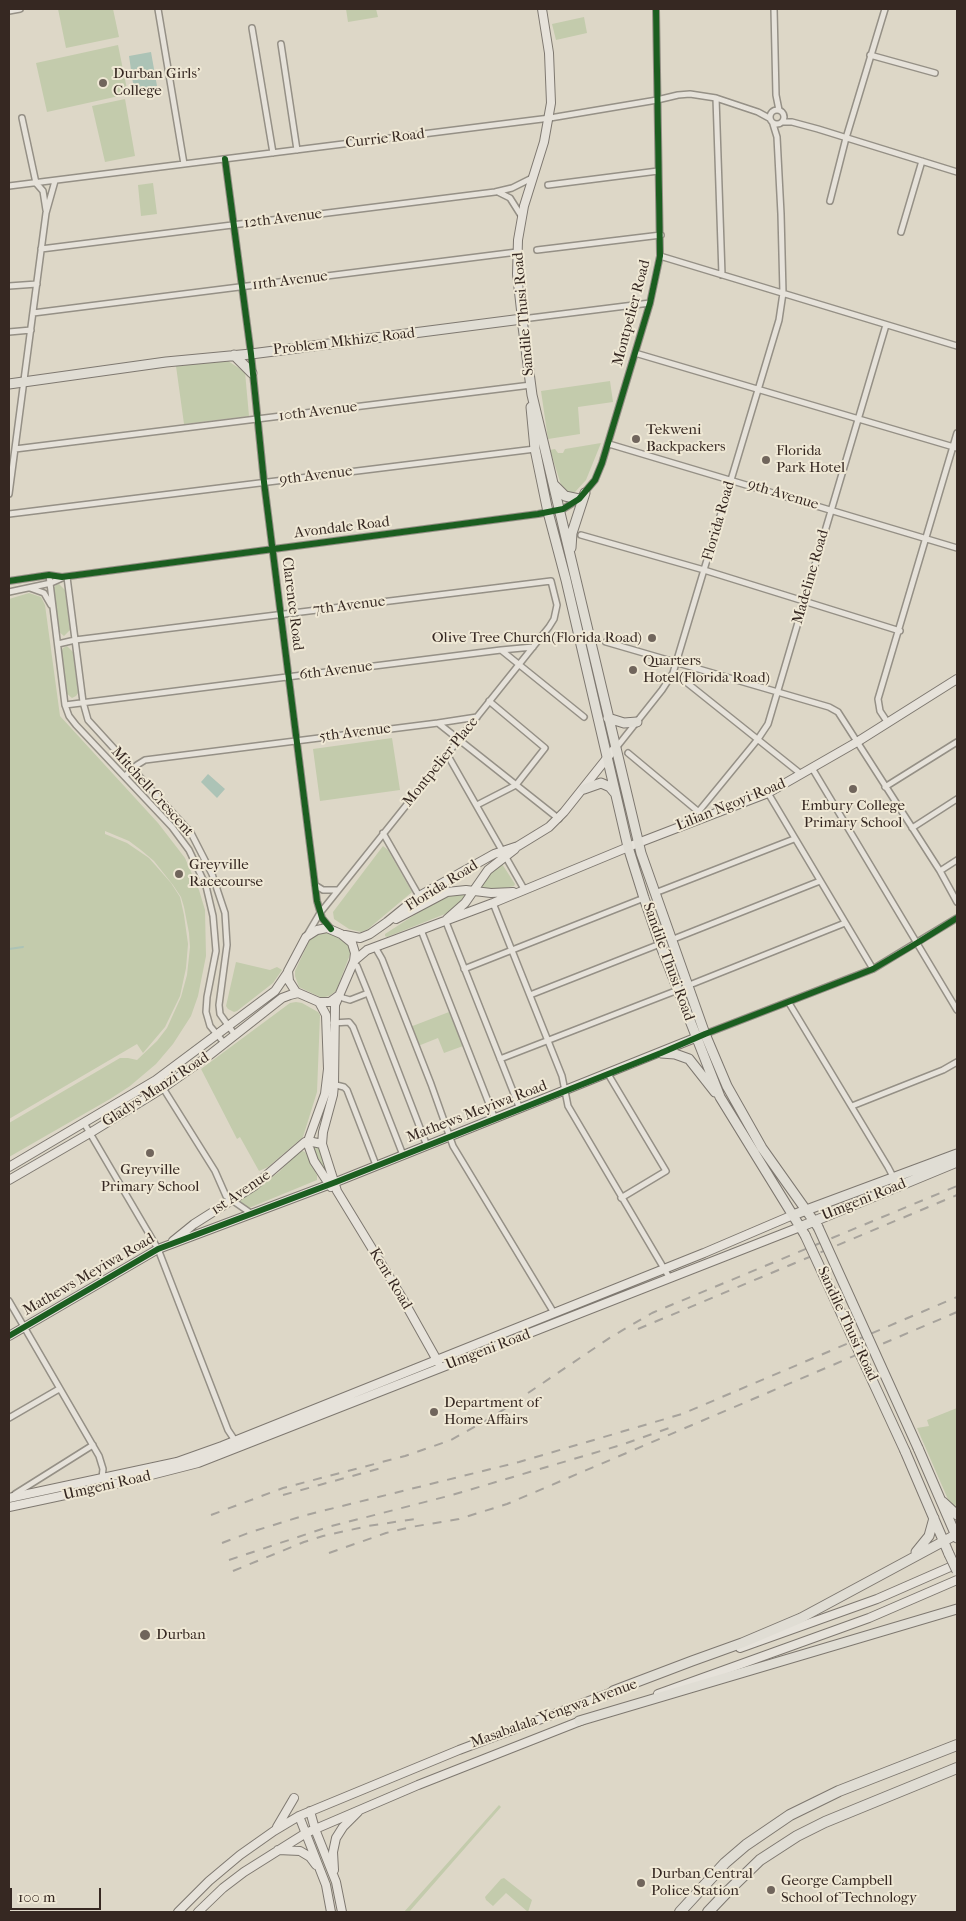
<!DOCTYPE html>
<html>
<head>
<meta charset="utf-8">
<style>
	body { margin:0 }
	#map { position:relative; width:966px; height:1921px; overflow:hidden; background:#ddd7c7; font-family:"IM FELL French Canon",serif }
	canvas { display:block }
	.frame { position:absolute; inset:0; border:10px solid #362822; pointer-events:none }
	.scale { position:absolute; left:10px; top:1888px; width:91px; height:22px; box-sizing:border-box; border:2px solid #362822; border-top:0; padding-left:6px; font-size:15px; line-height:18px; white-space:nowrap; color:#362822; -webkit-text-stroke:4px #efe8d5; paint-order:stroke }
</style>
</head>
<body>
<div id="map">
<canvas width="966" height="1921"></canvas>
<div class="frame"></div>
<div class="scale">100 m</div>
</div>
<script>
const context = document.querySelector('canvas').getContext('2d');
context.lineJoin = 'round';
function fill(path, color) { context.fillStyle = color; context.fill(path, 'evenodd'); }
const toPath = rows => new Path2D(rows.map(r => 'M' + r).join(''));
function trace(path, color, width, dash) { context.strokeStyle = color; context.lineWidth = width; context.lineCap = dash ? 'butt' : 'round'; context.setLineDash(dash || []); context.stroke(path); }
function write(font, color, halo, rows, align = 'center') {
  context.font = font + ' "IM FELL French Canon",serif'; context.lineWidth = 4; context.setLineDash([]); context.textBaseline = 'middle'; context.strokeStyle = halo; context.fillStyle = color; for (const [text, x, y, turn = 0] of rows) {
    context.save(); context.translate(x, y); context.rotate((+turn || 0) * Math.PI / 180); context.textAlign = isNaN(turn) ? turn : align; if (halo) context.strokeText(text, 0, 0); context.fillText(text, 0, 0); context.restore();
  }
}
fill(toPath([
	[58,9,113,9,119,37,66,48],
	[346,9,376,9,378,17,348,22],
	[584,17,587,33,556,40,552,24],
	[118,45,128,94,47,112,36,63],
	[125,99,135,156,105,162,92,106],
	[153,183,157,214,141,216,138,185],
	[228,361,245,372,249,416,184,424,176,366],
	[610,381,613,402,578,407,580,434,548,439,541,391],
	[601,443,586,480,575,492,567,493,562,488,550,450,555,449,558,453,563,453,565,449],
	[59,584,65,590,70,630,64,636,58,631,53,589,56,585],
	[29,593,41,597,45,605,60,716,158,823,185,858,199,890,205,910,206,956,198,996,191,1016,173,1044,156,1064,130,1086,110,1099,9,1157,9,1123,120,1058,128,1058,137,1060,157,1041,167,1028,181,997,187,975,190,947,189,933,184,907,181,897,173,885,154,861,141,850,129,841,105,831,105,834,127,843,149,858,171,883,180,897,184,915,188,944,186,968,180,996,165,1027,143,1053,137,1044,9,1119,9,599],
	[67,646,73,652,78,693,76,696,72,698,66,693,61,652,63,648],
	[392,738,400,790,320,801,313,749],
	[383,846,388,850,412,892,368,929,361,932,349,929,334,919,333,912],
	[502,864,515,884,514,886,496,890,479,889,490,872],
	[454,894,467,894,463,901,450,912,387,937,385,936,385,934,439,899],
	[320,931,328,932,345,941,348,944,351,952,336,991,329,996,325,997,320,997,299,987,295,976,295,971,311,937],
	[236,962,270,970,277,967,282,970,273,983,237,1011,234,1012,228,1009,226,1006],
	[296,1002,302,1003,318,1012,320,1015,317,1092,303,1137,268,1167,259,1171,240,1137,237,1139,201,1069,290,1003],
	[449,1012,463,1046,444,1053,438,1038,418,1046,410,1027],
	[312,1144,319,1148,328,1171,325,1173,316,1158],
	[300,1150,305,1152,317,1175,317,1180,249,1208,239,1201,279,1172],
	[957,1408,957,1511,950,1504,917,1428,929,1426,927,1420],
	[499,1805,501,1807,409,1912,404,1912],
	[504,1878,532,1900,528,1912,506,1893,493,1906,486,1900,485,1897,501,1879]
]), '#c3cbac');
fill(toPath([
	[151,52,157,86,134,90,129,56],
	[208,774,225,789,217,798,201,782]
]), '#acc3b6');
trace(toPath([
	[9,949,23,947]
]), '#acc3b6', 2);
const street = toPath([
	[158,9,184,164],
	[774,9,776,95,779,110],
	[9,11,20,9],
	[252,28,273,153],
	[281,44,297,150],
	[870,55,935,73],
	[716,98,722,275],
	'770 117a7 7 0 1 1 14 0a7 7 0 1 1-14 0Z',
	[22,118,36,183,43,191,46,210],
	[782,122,792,122,818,129,957,172],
	[225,159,251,354,264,482,317,901,322,918,331,929],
	[548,185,658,171],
	[9,186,550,118,657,100,678,95,690,94,716,98,758,112,769,118],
	[498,192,510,198,522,217],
	[830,201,846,138,885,9],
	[901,232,922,161],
	[41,249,495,192,512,188,532,178],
	[537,250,661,235],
	[660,256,957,346],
	[9,286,37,284],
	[33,313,517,252],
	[522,319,650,303],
	[9,332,31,330],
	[635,353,957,448],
	[609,444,957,548],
	[15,449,531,385],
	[9,494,46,213,55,181],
	[9,514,535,449],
	[581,535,704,570,900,631],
	[49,575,65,705,69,716,76,725,172,827,189,850,206,886,213,916,216,951,207,997,206,1012,210,1026,225,1044],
	[67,577,83,702,88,720,191,833,212,874,225,913,227,945,219,1005,220,1014,235,1035],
	[9,581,49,575,62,577,538,514,563,509,579,499,595,480,602,463,650,303,660,256,656,9],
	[30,588,44,593,51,605],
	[9,592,51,583,62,578],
	[606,642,829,707,838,712,940,871,957,902],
	[58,644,75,640,551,581,557,605,554,619,549,627,320,913,307,935],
	[501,650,533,647],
	[673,673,686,682,801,774],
	[65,705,501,650,584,717],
	[438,723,477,717],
	[888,723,880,711,878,699,957,433],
	[616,748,662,690,673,673,779,320,783,293,781,214,777,137,773,124],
	[628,753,700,813],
	[447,754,524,889],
	[812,768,957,1010],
	[125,776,137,765,145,760,438,723,559,819],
	[885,787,957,742],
	[768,793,873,969],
	[477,805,516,785,545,748,489,701],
	[699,811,758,739,768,724,886,325],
	[912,828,957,799],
	[383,833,419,896],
	[940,871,957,860],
	[315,885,323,890,338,890],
	[655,893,794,839],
	[493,903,562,1076,568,1106,669,1277],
	[446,922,520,1109],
	[421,930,495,1119],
	[671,940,820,881],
	[375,947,382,959,431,1084,453,1146,554,1313],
	[353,963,357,966,368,993,427,1146],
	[464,969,644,898],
	[687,986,845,923],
	[339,995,343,998,350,1000,368,993],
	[530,995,660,944],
	[789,1003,888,1167,898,1186],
	[333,1023,349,1022,353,1027,403,1155],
	[705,1034,873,969,957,918],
	[500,1059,678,990],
	[608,1074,666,1171,621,1198],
	[156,1080,163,1088,215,1171,226,1196,252,1214],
	[332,1084,344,1087,347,1090,376,1165],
	[852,1106,943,1070,957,1062],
	[84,1123,158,1249,228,1430,236,1442],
	[9,1301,99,1456,103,1469,102,1478],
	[9,1418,59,1389],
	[15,1494,93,1445]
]);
const secondary = toPath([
	[522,319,517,274,518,240,524,206,544,142,551,103,549,53,542,9],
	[396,919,447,892,466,890,491,893,513,892],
	[447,919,465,903,488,870,515,849],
	[345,935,360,938,370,934,387,922,419,896,494,854,518,846,549,827,564,812,615,748],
	[354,961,367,950,493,903,638,843,768,793,857,742,957,679],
	[338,996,330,1002,319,1002,296,992,289,981,288,971,306,937,317,930,327,928,341,934,352,943,355,953,354,961,335,1005,334,1085,333,1095,323,1132,322,1144,337,1191,401,1296,438,1362],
	[319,1002,326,1015,328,1069,325,1094,308,1141,309,1147,314,1161,331,1187],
	[9,1167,156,1080,275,991,288,972],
	[9,1180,90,1133,163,1088,207,1057,282,998,290,995,298,993],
	[173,1241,194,1224,254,1186,305,1142,308,1141,322,1144],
	[9,1336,158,1249,336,1182,700,1036],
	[9,1498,177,1462,222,1446,704,1253,793,1215],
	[9,1507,112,1485,198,1463,800,1227],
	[740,1648,877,1599,957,1564],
	[658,1694,869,1618,957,1580],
	[310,1811,315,1829,336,1882,342,1912],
	[299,1816,326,1885,331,1912],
	[277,1827,294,1798],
	[278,1850,300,1851,310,1857,316,1865],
	[334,1870,333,1852,336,1838,343,1827,358,1812],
	[178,1912,209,1881,240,1855,274,1831,299,1816,459,1750,618,1690],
	[198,1912,223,1888,244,1872,306,1833,418,1785,583,1720]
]);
const primary = toPath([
	[234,355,252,373],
	[9,384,166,362,251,354,522,319,532,395,641,853,705,1034,727,1086,762,1148,818,1227],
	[531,407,535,449,548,512,566,580,628,847,644,898,660,944,720,1097,805,1235],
	[554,485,565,496,579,499],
	[571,548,572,533,585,493],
	[608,718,624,723,637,722],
	[584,789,601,783,610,787,615,793],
	[661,1053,675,1054,689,1059,715,1092],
	[793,1215,957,1154],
	[800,1227,957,1162],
	[918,1448,957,1538],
	[905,1451,949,1554],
	[943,1502,957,1515],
	[916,1552,929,1536,934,1518],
	[613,1691,692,1661,742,1643,801,1618,957,1534],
	[579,1721,957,1609]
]);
const highway = toPath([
	[680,1912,725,1863,746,1845,790,1815,839,1791,957,1745],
	[708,1912,728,1891,760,1860,797,1836,825,1822,957,1768]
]);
trace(street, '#959086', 8);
trace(secondary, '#7e7870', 10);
trace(primary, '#7e7870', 11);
trace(highway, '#7e7870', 12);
trace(street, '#e6e2da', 5);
trace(secondary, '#e6e2da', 8);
trace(primary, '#e0ddd4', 9);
trace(highway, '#e0ddd4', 10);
trace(toPath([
	[638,1329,957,1195],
	[283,1495,385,1467],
	[211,1515,283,1488,405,1456,451,1440,494,1416,611,1337,652,1313,957,1186],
	[222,1543,251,1532,306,1515,519,1462,682,1414,957,1297],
	[329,1553,386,1533,411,1527,459,1519,507,1504,957,1312],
	[229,1560,328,1527,452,1495,621,1445,672,1427],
	[233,1571,304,1542,323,1536,368,1526,415,1519]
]), '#a7a39c', 2, [9, 9]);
const primaryBridge = toPath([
	[818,1227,918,1448],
	[805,1235,905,1451],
	[949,1554,957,1571]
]);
trace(primaryBridge, '#7e7870', 11, []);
trace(primaryBridge, '#e0ddd4', 9);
trace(toPath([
	[225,159,251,354,264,482,317,901,322,918,331,929],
	[9,581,49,575,62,577,538,514,563,509,579,499,595,480,602,463,650,303,660,256,656,9],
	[9,1336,158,1249,336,1182,661,1053,705,1034,858,975,873,969,917,943,957,918]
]), '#1b5e20', 6);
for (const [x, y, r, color] of [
	[103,83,5,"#70655c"],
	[636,439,5,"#70655c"],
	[766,460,5,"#70655c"],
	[652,638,5,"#70655c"],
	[633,670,5,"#70655c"],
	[853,789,5,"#70655c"],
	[179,874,5,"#70655c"],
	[150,1153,5,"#70655c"],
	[434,1412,5,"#70655c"],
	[145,1635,6,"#70655c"],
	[641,1883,5,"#70655c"],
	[771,1890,5,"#70655c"]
]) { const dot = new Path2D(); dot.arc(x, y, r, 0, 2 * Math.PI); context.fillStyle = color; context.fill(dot); trace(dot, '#efe8d5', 2); }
write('15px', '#362822', '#efe8d5', [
	["Durban Girls'",113,74],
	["College",113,91],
	["Tekweni",646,430],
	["Backpackers",646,447],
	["Florida",776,451],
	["Park Hotel",776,468],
	["Olive Tree Church(Florida Road)",642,638,"right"],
	["Quarters",643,661],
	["Hotel(Florida Road)",643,678],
	["Embury College",853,806,"center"],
	["Primary School",853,823,"center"],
	["Greyville",189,865],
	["Racecourse",189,882],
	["Greyville",150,1170,"center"],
	["Primary School",150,1187,"center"],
	["Department of",444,1403],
	["Home Affairs",444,1420],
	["Durban",156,1635],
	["Durban Central",651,1874],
	["Police Station",651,1891],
	["George Campbell",781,1881],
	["School of Technology",781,1898]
], 'left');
write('15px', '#362822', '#efe8d5', [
	["Currie Road",385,139,-7],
	["12th Avenue",283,219,-7],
	["11th Avenue",290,281,-7],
	["Montpelier Road",632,313,-75],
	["Sandile Thusi Road",524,314,-95],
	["Problem Mkhize Road",344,342,-7],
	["10th Avenue",318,412,-7],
	["9th Avenue",316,476,-7],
	["9th Avenue",783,495,17],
	["Florida Road",719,521,-74],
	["Avondale Road",342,528,-7],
	["Madeline Road",811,577,-74],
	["Clarence Road",292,604,83],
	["7th Avenue",349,606,-7],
	["6th Avenue",336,671,-7],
	["5th Avenue",355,733,-7],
	["Montpelier Place",441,762,-51],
	["Mitchell Crescent",152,792,48],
	["Lilian Ngoyi Road",731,805,-22],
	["Florida Road",442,886,-32],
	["Sandile Thusi Road",668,962,70],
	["Gladys Manzi Road",156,1090,-33],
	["Mathews Meyiwa Road",477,1112,-21],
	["1st Avenue",241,1193,-34],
	["Umgeni Road",864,1200,-22],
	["Mathews Meyiwa Road",89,1275,-30],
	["Kent Road",390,1279,59],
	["Sandile Thusi Road",847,1324,65],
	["Umgeni Road",488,1350,-21],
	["Umgeni Road",107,1486,-13],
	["Masabalala Yengwa Avenue",554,1714,-20]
]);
</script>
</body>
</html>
